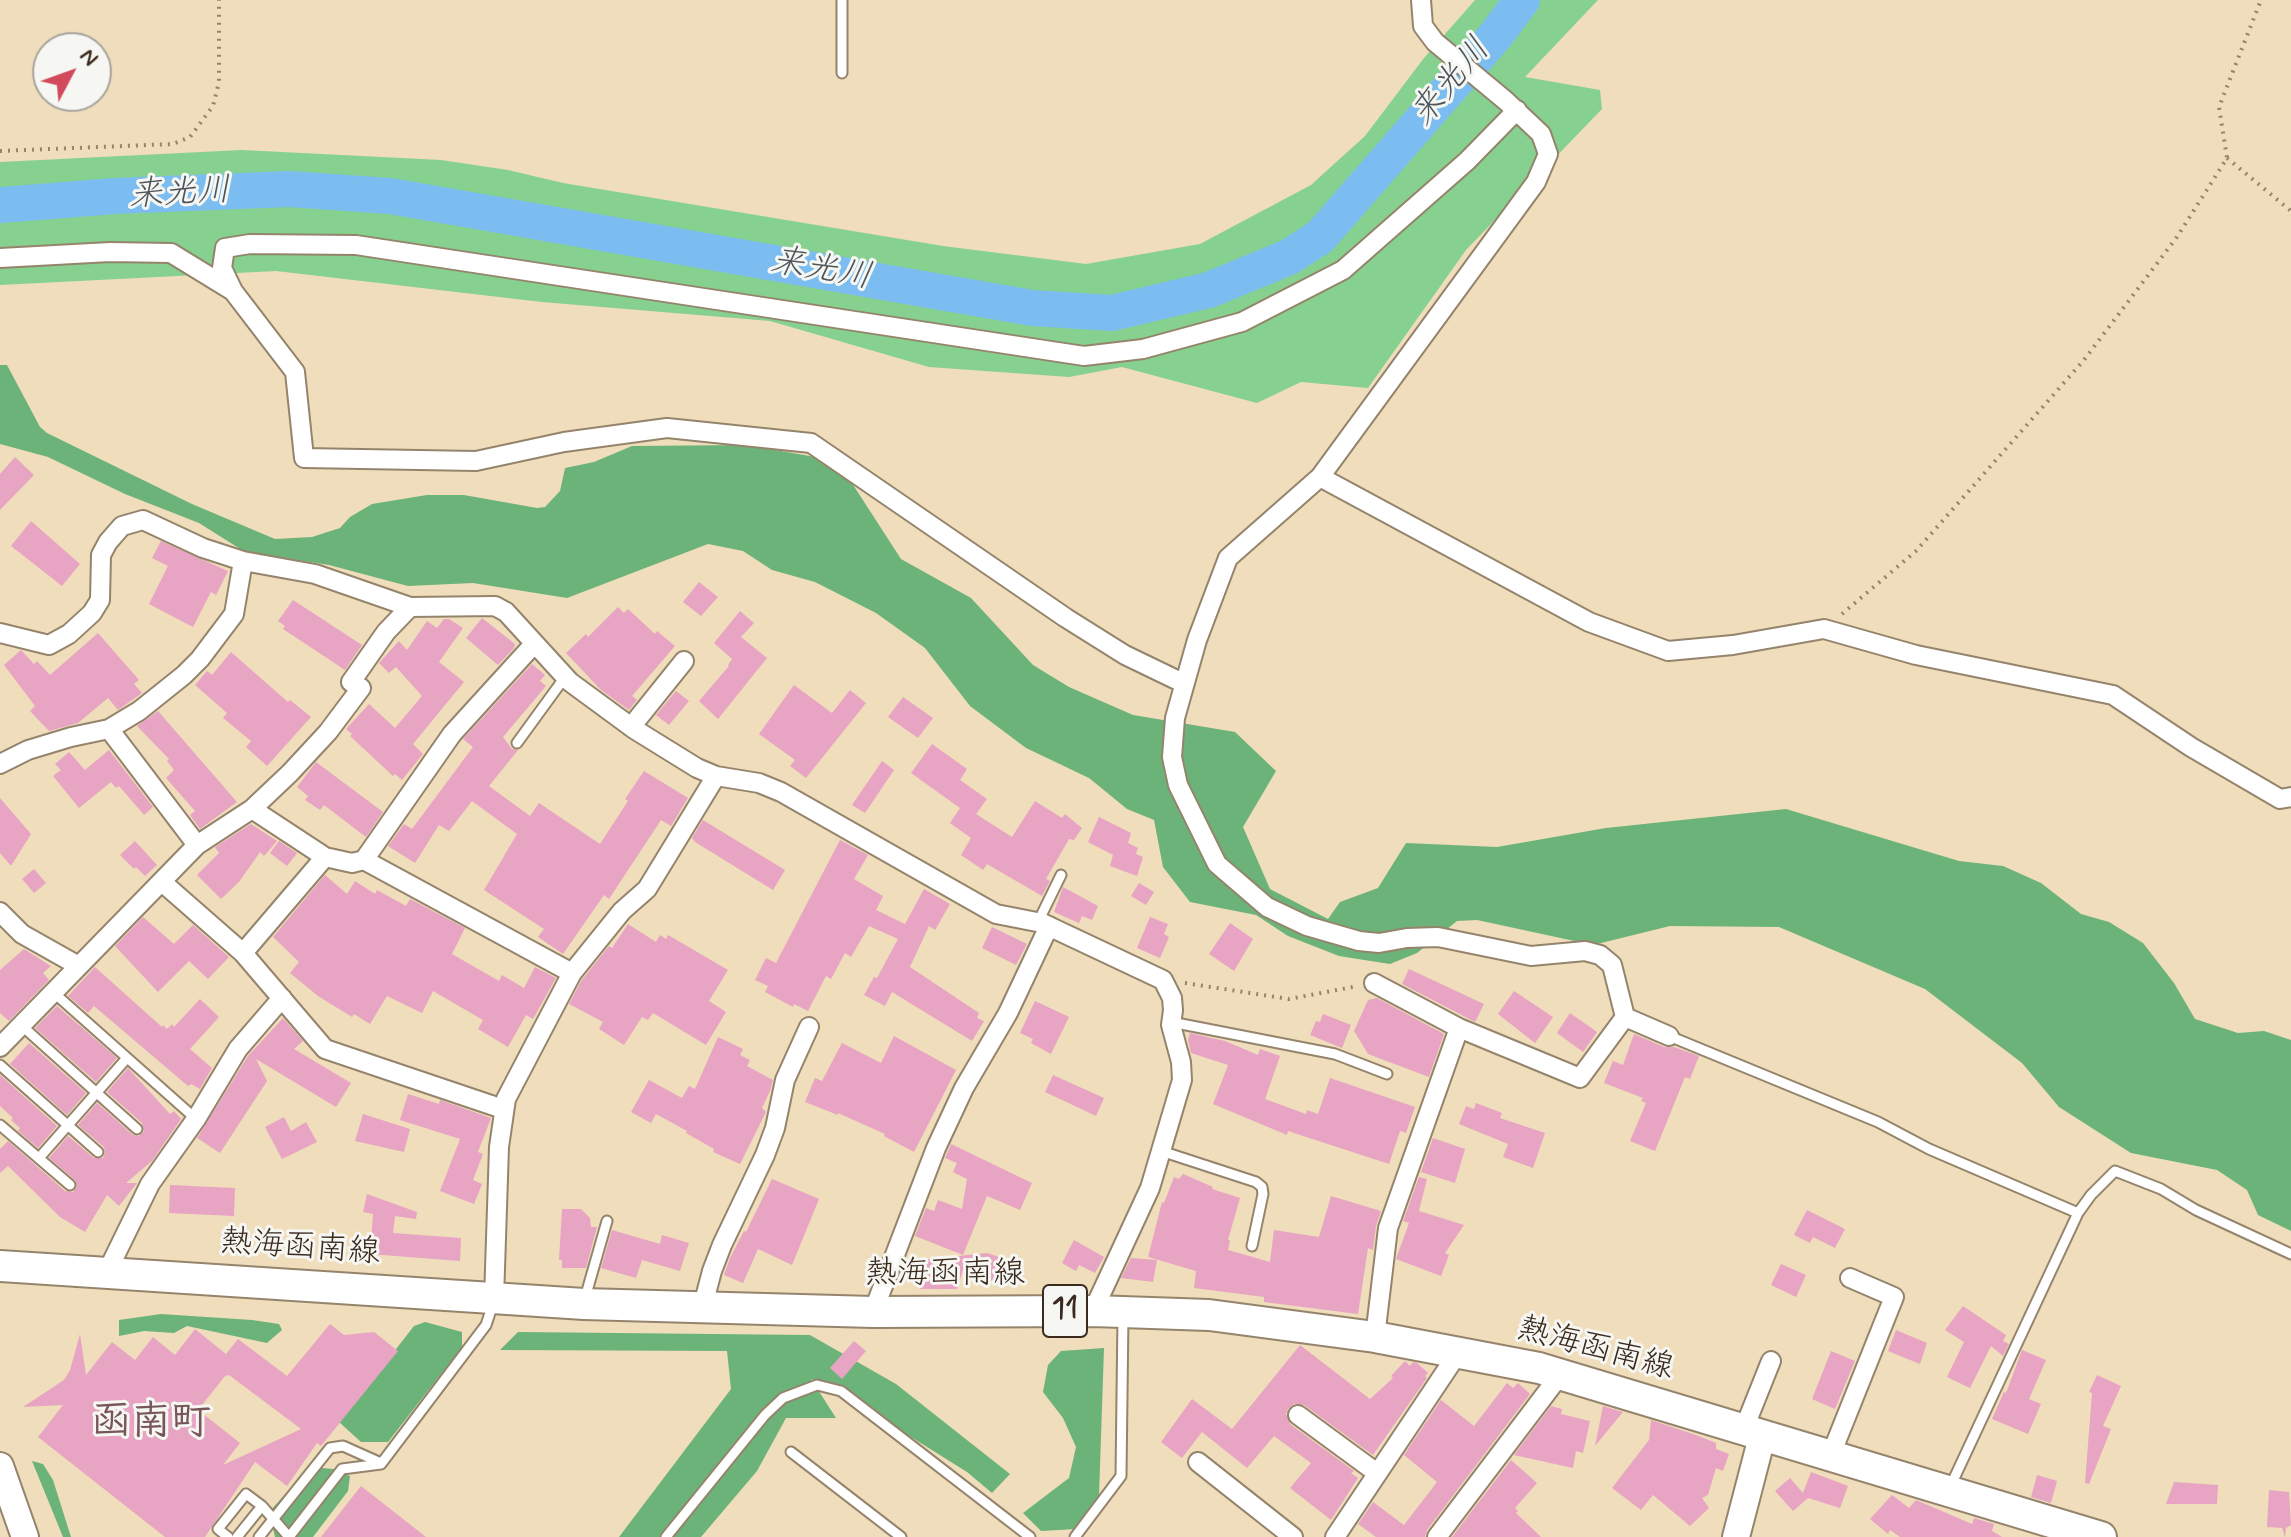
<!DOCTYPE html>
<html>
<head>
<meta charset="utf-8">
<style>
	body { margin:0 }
	#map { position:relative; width:2291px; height:1537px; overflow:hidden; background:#efddbb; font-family:Mynerve,sans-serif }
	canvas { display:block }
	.north { position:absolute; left:32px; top:32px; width:80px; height:80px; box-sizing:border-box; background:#f6f6f2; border:2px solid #aba49d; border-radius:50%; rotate:49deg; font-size:22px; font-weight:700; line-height:32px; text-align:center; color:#3b2a1e }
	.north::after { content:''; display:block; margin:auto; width:28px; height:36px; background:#d1495b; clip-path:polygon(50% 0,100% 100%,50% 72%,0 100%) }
</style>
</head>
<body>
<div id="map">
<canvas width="2291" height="1537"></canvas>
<div class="north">N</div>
</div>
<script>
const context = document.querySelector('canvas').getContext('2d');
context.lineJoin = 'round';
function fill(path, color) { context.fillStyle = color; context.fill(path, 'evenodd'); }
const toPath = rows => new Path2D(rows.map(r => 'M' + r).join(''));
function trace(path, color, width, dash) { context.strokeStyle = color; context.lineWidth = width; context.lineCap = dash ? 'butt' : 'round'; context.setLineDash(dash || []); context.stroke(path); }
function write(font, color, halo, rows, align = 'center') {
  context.font = font + ' Mynerve,"Klee One",sans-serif'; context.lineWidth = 6; context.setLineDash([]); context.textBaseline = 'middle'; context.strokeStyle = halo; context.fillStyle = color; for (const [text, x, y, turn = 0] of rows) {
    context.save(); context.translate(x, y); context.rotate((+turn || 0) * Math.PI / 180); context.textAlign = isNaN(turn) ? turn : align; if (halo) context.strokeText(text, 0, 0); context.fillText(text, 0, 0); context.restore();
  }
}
fill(toPath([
	[1475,0,1598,0,1525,77,1600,90,1602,109,1466,250,1368,388,1301,382,1257,403,1122,367,1069,377,929,367,770,321,542,302,276,271,0,285,0,162,242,150,441,160,508,170,563,183,943,246,1086,264,1200,244,1311,185,1365,136,1424,58]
]), '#86d18f');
fill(toPath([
	[0,365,7,365,40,427,47,433,192,504,275,539,312,537,340,528,350,517,372,504,427,495,464,495,537,508,545,507,560,491,565,468,594,462,632,446,747,445,821,458,848,477,901,559,971,598,1033,665,1069,687,1133,715,1235,732,1276,771,1243,827,1270,889,1328,919,1340,902,1378,888,1406,843,1497,847,1606,828,1786,809,1959,861,2003,866,2041,883,2081,914,2109,922,2143,943,2174,983,2195,1019,2238,1033,2264,1031,2291,1040,2291,1231,2258,1215,2247,1190,2217,1170,2131,1153,2059,1107,2022,1063,1925,989,1779,927,1670,926,1593,945,1477,920,1457,921,1417,953,1390,964,1339,956,1288,936,1256,915,1190,902,1163,867,1154,820,1127,809,1089,778,1026,748,970,706,925,648,876,613,815,582,772,570,743,551,708,544,567,598,473,583,408,586,329,565,245,552,199,523,125,494,48,457,0,444],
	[161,1314,252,1320,279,1324,282,1330,267,1343,187,1326,174,1333,144,1331,119,1336,119,1320],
	[425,1322,462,1332,462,1347,388,1442,361,1442,339,1422,414,1326],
	[518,1332,810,1335,896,1384,1010,1474,992,1493,967,1472,836,1390,811,1379,836,1418,786,1418,757,1471,701,1537,619,1537,731,1389,727,1351,500,1350],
	[1104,1348,1099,1496,1076,1529,1041,1531,1023,1513,1069,1478,1076,1447,1063,1418,1043,1392,1048,1365,1061,1351],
	[32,1461,43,1464,53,1480,71,1537,63,1537],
	[310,1467,334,1469,350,1476,348,1491,313,1537,275,1537,269,1512]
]), '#6cb37a');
trace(toPath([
	[0,205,115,196,289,189,390,196,1032,308,1112,313,1209,290,1289,257,1320,237,1496,35,1522,0]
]), '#7bbdf0', 36);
fill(toPath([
	[15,457,34,475,0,510,0,474],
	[31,521,80,564,62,586,11,546],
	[161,541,228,571,216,595,211,592,193,627,149,604,168,566,152,558],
	[699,582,718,597,701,616,683,602],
	[293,600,362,645,345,670,283,629,285,626,278,621],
	[618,607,624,613,628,609,655,634,657,631,675,646,632,696,637,700,629,710,601,690,566,653,586,634,588,637],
	[740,611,754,623,741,637,767,658,718,719,699,701,729,666,728,665,732,659,714,643],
	[482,618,515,644,514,648,498,665,466,638],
	[444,619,449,619,463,628,439,662,464,682,413,744,423,754,402,780,395,774,393,776,350,736,352,734,346,729,369,704,395,728,422,696,396,667,389,673,379,663,399,641,407,650,427,621,437,628],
	[98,633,139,680,134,684,142,693,118,710,108,698,78,723,49,731,30,711,35,706,4,665,21,650,34,664,37,661,50,675],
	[231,652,288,702,290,700,311,717,267,766,246,747,251,741,223,718,227,713,195,685,207,671,212,675],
	[532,664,545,675,540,681,546,686,503,737,512,749,518,750,489,786,530,816,539,803,600,844,628,801,625,799,644,771,688,798,671,826,661,820,609,899,604,895,563,954,538,937,544,929,484,890,517,834,472,801,449,831,439,825,415,863,388,846,404,824,412,829,473,747,463,739],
	[794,685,832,713,850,690,866,703,806,778,790,766,795,760,759,734],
	[676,691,689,701,669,725,656,715],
	[903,697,933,718,918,738,888,717],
	[158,711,237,802,200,829,190,815,195,811,166,778,174,770,167,761,169,759,137,726],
	[932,744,967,769,960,780,987,799,976,814,1012,837,1035,801,1062,818,1065,814,1082,828,1074,840,1069,839,1046,879,1050,881,1042,896,987,864,983,870,961,855,971,838,950,823,960,808,911,773],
	[109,750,153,807,144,815,119,786,116,788,111,782,79,808,53,776,61,770,55,764,69,752,85,770],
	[882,761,894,770,865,813,852,805],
	[316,762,383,812,366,837,324,805,320,810,305,800,308,796,297,787],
	[0,798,31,834,11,866,0,853],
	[1099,817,1131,833,1128,843,1138,848,1136,854,1143,857,1137,876,1110,866,1113,855,1088,842],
	[703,820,785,870,773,890,695,842,692,838],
	[251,824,277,841,264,856,260,852,239,882,221,899,197,875,219,853,215,847],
	[840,840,868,855,854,879,883,896,876,910,905,924,924,889,950,904,935,930,929,926,910,967,979,1013,977,1018,984,1021,972,1041,892,992,885,1006,864,995,874,977,877,978,898,939,869,926,851,957,845,953,831,979,826,976,808,1011,794,1004,793,1007,765,992,768,986,755,980,766,958,776,963],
	[135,841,157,865,145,876,136,867,134,869,120,855],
	[279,841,297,853,287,866,270,853],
	[34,869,46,883,34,893,22,879],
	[325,875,347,894,355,881,375,894,377,890,406,906,410,899,465,928,452,954,499,981,502,975,524,988,535,967,556,978,533,1019,526,1015,508,1047,478,1029,483,1020,433,991,422,1013,387,996,370,1024,354,1014,352,1017,318,996,290,973,299,962,273,937],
	[1139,883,1154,892,1146,905,1131,896],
	[1063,887,1098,906,1092,920,1082,916,1079,923,1054,912],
	[143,917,174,944,193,925,229,957,208,979,189,961,158,992,115,946],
	[1150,917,1168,924,1164,934,1169,937,1160,958,1137,948],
	[1230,923,1253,939,1234,971,1209,954],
	[628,924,656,942,660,935,666,939,668,935,728,970,709,1001,726,1012,706,1045,653,1013,648,1020,642,1017,624,1045,599,1029,603,1022,569,1004,581,981,609,946,612,948],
	[992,927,1027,944,1016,965,982,948],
	[24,949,51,966,43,973,49,980,9,1021,0,1013,0,970],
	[95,967,162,1027,163,1025,167,1029,172,1024,174,1027,200,999,219,1017,190,1049,212,1068,200,1089,191,1084,188,1086,94,1006,88,1013,68,996],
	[1409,969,1484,1004,1475,1022,1402,984],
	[1514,991,1553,1017,1535,1043,1498,1014],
	[1377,998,1444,1034,1429,1077,1368,1054,1354,1031,1368,1000],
	[1035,1001,1069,1017,1051,1054,1031,1043,1033,1039,1020,1033],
	[57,1006,117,1058,96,1082,35,1028],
	[1570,1013,1597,1032,1583,1052,1557,1033],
	[1323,1014,1351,1025,1342,1048,1310,1035,1316,1021,1320,1022],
	[283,1018,303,1041,294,1049,351,1083,336,1107,256,1059,267,1081,220,1153,197,1138,248,1056],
	[1190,1033,1225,1041,1258,1055,1260,1049,1280,1056,1265,1099,1306,1114,1307,1110,1318,1114,1330,1078,1415,1107,1406,1133,1400,1131,1389,1164,1288,1131,1287,1135,1213,1104,1228,1065,1191,1053,1188,1040],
	[1634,1034,1664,1047,1674,1047,1699,1056,1690,1079,1685,1077,1655,1151,1630,1141,1646,1103,1641,1101,1643,1098,1604,1083,1613,1061,1623,1065],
	[894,1036,956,1070,914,1152,884,1136,885,1134,838,1113,838,1115,805,1102,815,1078,822,1081,842,1043,881,1063],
	[718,1037,743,1049,740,1055,750,1060,747,1066,773,1080,770,1091,762,1108,766,1112,740,1164,713,1152,714,1149,686,1133,687,1131,656,1114,651,1123,631,1112,649,1080,682,1098,689,1086,695,1089],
	[29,1043,86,1093,67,1115,10,1064],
	[128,1068,170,1114,174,1111,181,1119,152,1161,126,1183,137,1183,119,1206,107,1195,85,1232,60,1217,8,1166,0,1173,0,1149,8,1141,65,1191,73,1192,77,1186,75,1180,49,1158,68,1136,94,1158,103,1158,105,1153,104,1147,78,1125,97,1103,133,1135,139,1136,144,1131,142,1123,107,1092],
	[0,1075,57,1126,38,1148,18,1131,20,1128,11,1120,13,1118,0,1106],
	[1053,1075,1104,1098,1096,1116,1045,1092],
	[408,1094,439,1104,440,1100,491,1118,478,1152,483,1154,473,1180,482,1184,474,1204,440,1191,460,1139,400,1120],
	[1476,1103,1502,1113,1500,1118,1545,1133,1533,1168,1503,1157,1508,1144,1459,1124,1466,1106,1474,1109],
	[363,1114,410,1129,404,1152,355,1141],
	[284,1117,291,1131,306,1122,317,1142,282,1159,265,1127],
	[1433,1138,1465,1149,1455,1183,1421,1172],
	[951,1144,1032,1183,1020,1210,987,1196,963,1255,915,1236,926,1208,934,1211,938,1200,962,1209,967,1179,953,1172,957,1163,945,1158],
	[1183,1174,1213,1187,1212,1189,1240,1198,1228,1240,1230,1240,1228,1250,1270,1262,1274,1230,1319,1237,1331,1196,1381,1211,1376,1226,1373,1250,1368,1248,1358,1314,1264,1302,1264,1297,1194,1288,1196,1271,1148,1257,1162,1202,1164,1203,1174,1177,1179,1179],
	[1419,1177,1427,1179,1419,1211,1464,1225,1445,1253,1449,1255,1441,1276,1396,1259,1409,1223,1403,1221],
	[772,1179,819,1199,792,1265,758,1249,743,1283,724,1275,730,1258,744,1231,746,1232],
	[170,1185,235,1188,234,1216,169,1213],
	[367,1194,417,1212,416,1219,395,1216,393,1233,461,1238,460,1261,370,1254,373,1214,363,1212],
	[562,1209,581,1209,590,1218,591,1227,597,1227,586,1268,562,1268,562,1260,559,1260],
	[1807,1210,1845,1229,1835,1248,1813,1237,1810,1243,1794,1235],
	[612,1230,660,1244,662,1235,689,1243,680,1271,642,1260,636,1278,601,1268],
	[1074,1240,1104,1257,1095,1273,1079,1265,1076,1271,1062,1263],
	[987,1253,1011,1261,1006,1278,997,1274,994,1281,963,1270,957,1289,921,1289,912,1282,911,1261],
	[1131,1258,1157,1260,1153,1282,1121,1278],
	[1781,1264,1806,1275,1796,1297,1771,1285],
	[1963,1306,2006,1335,2003,1341,2009,1344,2003,1356,1991,1346,1970,1388,1947,1377,1964,1342,1945,1330],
	[330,1324,344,1335,374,1332,398,1351,321,1446,317,1443,287,1486,255,1462,205,1537,165,1537,38,1437,63,1405,23,1407,64,1380,70,1370,80,1334,86,1375,112,1342,135,1360,153,1337,175,1355,195,1329,226,1354,238,1339,287,1376],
	[229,1375,301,1429,223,1465,240,1443,198,1410,225,1376],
	[1896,1330,1927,1343,1920,1364,1888,1351],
	[854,1341,866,1351,842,1379,830,1368],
	[1300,1345,1370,1399,1393,1378,1391,1376,1405,1361,1410,1366,1413,1362,1417,1363,1428,1373,1425,1376,1427,1378,1373,1455,1304,1405,1294,1404,1288,1409,1286,1414,1290,1424,1354,1471,1351,1473,1358,1478,1331,1520,1290,1488,1311,1463,1274,1436,1247,1468,1202,1432,1182,1458,1161,1442,1192,1399,1232,1429],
	[2022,1350,2046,1360,2029,1399,2041,1404,2028,1434,1992,1419,2004,1392,2006,1393],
	[1831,1351,1855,1361,1835,1409,1812,1399],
	[2097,1375,2121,1386,2103,1426,2111,1429,2089,1484,2085,1483,2092,1393,2089,1392],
	[1507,1383,1513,1388,1518,1383,1530,1394,1427,1530,1425,1537,1376,1537,1358,1524,1373,1502,1404,1525,1437,1482,1404,1455,1441,1400,1474,1426],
	[1551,1406,1562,1409,1561,1414,1590,1421,1583,1453,1576,1451,1573,1468,1514,1455],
	[1603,1406,1623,1412,1595,1446],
	[1651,1420,1696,1435,1716,1443,1716,1449,1729,1454,1723,1471,1716,1468,1708,1495,1702,1498,1709,1508,1690,1526,1653,1495,1641,1510,1612,1488,1649,1440],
	[1511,1460,1537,1483,1515,1508,1518,1511,1516,1513,1541,1537,1452,1537],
	[1811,1472,1848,1486,1840,1508,1808,1498,1793,1511,1775,1491,1790,1478,1803,1493],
	[2037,1475,2057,1481,2051,1503,2031,1497],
	[2174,1482,2218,1485,2217,1504,2166,1504],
	[361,1486,426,1537,321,1537],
	[2269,1490,2289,1492,2291,1525,2286,1528,2285,1537,2282,1528,2267,1527],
	[1892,1495,1909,1508,1916,1500,1972,1524,1974,1518,1994,1524,1992,1531,2002,1537,1900,1537,1890,1530,1888,1534,1870,1519]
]), '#e8a4c3');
const lane = toPath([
	[842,0,842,73],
	[517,743,565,677],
	[1038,922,1061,875],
	[53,992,196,1119],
	[1171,1022,1335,1054,1387,1074],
	[21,1025,137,1129],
	[1669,1036,1878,1122,1929,1149,2078,1213,2091,1195,2115,1171,2161,1189,2196,1210,2291,1254],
	[0,1065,98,1152],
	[0,1125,70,1185],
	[1161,1151,1256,1182,1262,1187,1263,1194,1252,1246],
	[39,1158,127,1058],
	[585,1298,607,1221],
	[791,1452,901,1537],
	[1951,1485,2078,1213],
	[228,1537,218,1529,246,1494,262,1506,289,1537],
	[237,1537,262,1506],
	[259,1537,330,1448,343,1446,381,1463],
	[289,1537,342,1469,381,1464,486,1325,494,1301],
	[666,1537,765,1415,783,1398,817,1385,841,1391,1030,1537],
	[1075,1537,1121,1476,1123,1315]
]);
const street = toPath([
	[1421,0,1423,26,1435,42,1506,101,1541,134,1548,154,1536,182,1320,477,1228,558,1197,640,1175,718,1172,757,1178,785,1217,864,1267,907,1307,926,1359,941,1379,943,1407,938,1438,937,1531,956,1585,951,1600,955,1612,965,1625,1017,1669,1036],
	[0,258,110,252,171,253,233,291],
	[1320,477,1589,622,1668,651,1733,645,1824,629,1916,655,2113,695,2191,747,2280,799,2291,797],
	[0,633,49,645,69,634,92,613,100,600,101,555,108,542,122,526,143,520,203,548,243,561,315,574,410,607,495,606,506,612,570,682,634,729,697,768,716,776,759,783,781,792,996,914,1042,923,1163,980,1172,998,1173,1010,1171,1025,1181,1062,1182,1080,1150,1188,1093,1311],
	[534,644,452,734,364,860,572,973],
	[1183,683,1125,655,1066,618,811,443,667,428,564,442,476,461,304,458,295,372,233,291,222,268,225,248,250,244,356,245,1084,356,1143,349,1242,322,1343,270,1467,161,1517,110],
	[631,727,684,661],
	[109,729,197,845],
	[0,764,28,750,71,737,109,729,139,711,184,675,200,659,234,614,243,561],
	[252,809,325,857,352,863,364,860],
	[162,882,243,953,325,1049,503,1109],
	[0,912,22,934,77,965],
	[243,953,325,857],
	[1374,983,1459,1028,1580,1078,1625,1017],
	[0,1047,197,845,252,809,290,773,328,732,361,688,351,682,386,632,410,607],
	[107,1272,150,1184,196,1119,238,1049,282,998],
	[494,1299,499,1147,506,1099,572,973,622,911,647,889,716,776],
	[702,1309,712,1271,722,1245,765,1155,775,1128,785,1080,809,1027],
	[873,1312,936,1148,964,1088,1008,1013,1049,926],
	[1375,1337,1388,1228,1459,1028],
	[1298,1415,1377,1473],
	[1743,1431,1771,1361],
	[1830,1457,1894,1297,1850,1278],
	[1198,1462,1293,1537],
	[1335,1537,1458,1353],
	[1437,1537,1560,1375]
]);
const secondary = toPath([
	[0,1466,25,1537],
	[1736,1537,1762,1437]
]);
const primary = toPath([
	[0,1266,584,1304,873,1312,1093,1311,1209,1315,1375,1337,1539,1368,2101,1537]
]);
trace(lane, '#95846c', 13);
trace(street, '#95846c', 22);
trace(secondary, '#95846c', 30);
trace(primary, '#95846c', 34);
trace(toPath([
	[0,151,173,144,190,137,213,106,219,82,219,0],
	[2227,158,2291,211],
	[1842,614,1916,551,2084,360,2177,237,2227,158,2219,107,2261,0],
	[1185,983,1289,999,1358,986]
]), '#95846c', 4, [2, 6]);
trace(lane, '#fff', 9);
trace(street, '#fff', 18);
trace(secondary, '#fff', 26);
trace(primary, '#fff', 30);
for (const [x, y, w] of [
	[1065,1311,44]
]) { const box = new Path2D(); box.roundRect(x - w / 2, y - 26, w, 52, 6); context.fillStyle = '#f6f6f2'; context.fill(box); trace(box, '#3b2a1e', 2); }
write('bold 30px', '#3b2a1e', null, [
	["11",1065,1311]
]);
write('32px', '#3b2a1e', '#f6f6f2', [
	["熱海函南線",300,1249,4],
	["熱海函南線",945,1275],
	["熱海函南線",1595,1350,15]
]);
write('italic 34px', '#4e565d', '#f6f6f2', [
	["来光川",1452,83,-50],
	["来光川",180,195,-3],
	["来光川",821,271,10]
]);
write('bold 40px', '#785558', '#f6f6f2', [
	["函南町",151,1425]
]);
</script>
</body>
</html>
